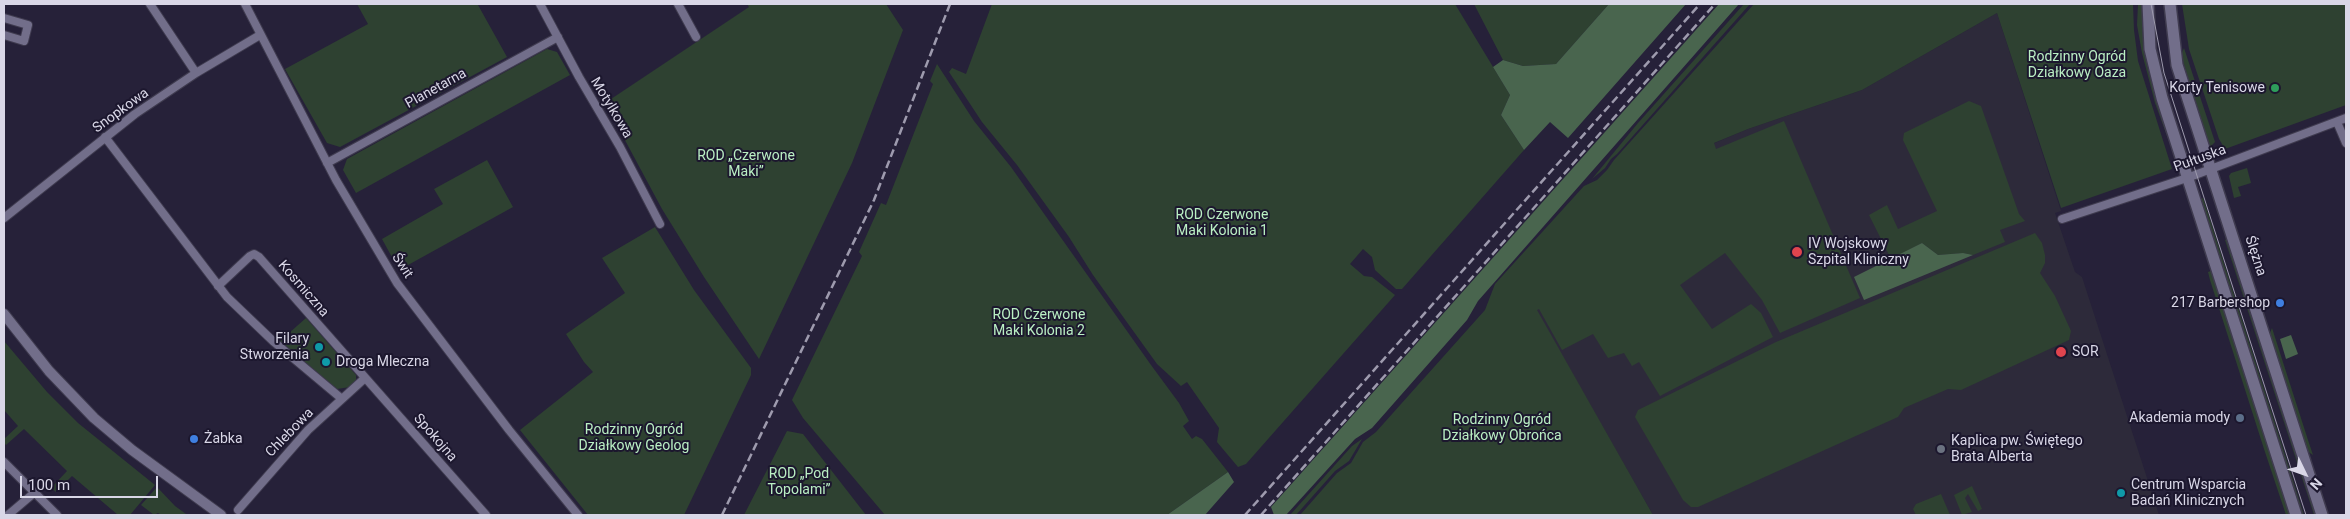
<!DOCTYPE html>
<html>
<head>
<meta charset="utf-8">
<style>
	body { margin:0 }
	#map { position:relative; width:2350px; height:519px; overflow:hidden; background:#262139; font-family:Roboto,sans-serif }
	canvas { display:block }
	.frame { position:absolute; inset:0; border:5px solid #d9d7e7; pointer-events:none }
	.north { position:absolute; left:2280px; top:449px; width:50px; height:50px; -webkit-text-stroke:4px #1c172e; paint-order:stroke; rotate:132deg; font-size:14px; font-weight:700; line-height:20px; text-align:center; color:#d9d7e7 }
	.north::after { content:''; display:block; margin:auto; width:18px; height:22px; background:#d9d7e7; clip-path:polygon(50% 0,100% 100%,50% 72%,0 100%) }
	.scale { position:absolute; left:20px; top:476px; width:138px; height:22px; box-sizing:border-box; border:2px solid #d9d7e7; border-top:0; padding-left:6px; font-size:15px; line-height:18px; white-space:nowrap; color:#d9d7e7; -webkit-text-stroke:4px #1c172e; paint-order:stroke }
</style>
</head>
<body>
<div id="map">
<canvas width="2350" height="519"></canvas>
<div class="frame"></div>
<div class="north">N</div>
<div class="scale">100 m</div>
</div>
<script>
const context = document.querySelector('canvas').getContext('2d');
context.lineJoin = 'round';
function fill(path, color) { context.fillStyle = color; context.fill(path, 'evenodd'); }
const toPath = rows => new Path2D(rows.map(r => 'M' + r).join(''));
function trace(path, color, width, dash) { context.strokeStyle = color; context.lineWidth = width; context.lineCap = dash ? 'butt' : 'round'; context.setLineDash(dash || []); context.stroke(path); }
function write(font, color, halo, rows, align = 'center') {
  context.font = font + ' Roboto,sans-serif'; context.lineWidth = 4; context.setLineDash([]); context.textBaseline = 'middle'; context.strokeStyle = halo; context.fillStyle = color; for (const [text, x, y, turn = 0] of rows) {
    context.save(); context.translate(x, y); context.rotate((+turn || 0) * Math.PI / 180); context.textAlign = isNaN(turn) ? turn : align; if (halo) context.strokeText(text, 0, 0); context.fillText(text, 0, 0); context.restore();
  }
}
fill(toPath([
	[1997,13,2061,211,2055,213,2075,272,2082,277,2159,515,1653,515,1512,268,1569,204,1748,129,1862,90]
]), '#2d2a3a');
fill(toPath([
	[357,4,480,4,478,5,507,57,340,147,327,143,285,69,368,24],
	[747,4,886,4,903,30,852,163,759,359,704,277,662,209,605,103,749,7],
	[992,4,1455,4,1510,95,1501,115,1524,150,1402,289,1396,289,1375,270,1372,257,1363,249,1350,264,1364,276,1372,277,1395,295,1246,464,1238,467,1217,442,1219,428,1187,382,1181,386,1157,364,1093,275,1069,237,1017,165,982,122,949,72,952,68,966,74],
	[1474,4,1609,4,1556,64,1523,66,1503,60],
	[1744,4,1750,4,1617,154,1611,159,1605,168,1592,179,1638,123],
	[1754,4,2133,4,2134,30,2138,61,2172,169,2061,208,1997,13,1862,90,1748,129,1714,143,1716,149,1784,121,1860,298,1780,333,1762,300,1725,253,1680,285,1712,329,1751,304,1761,313,1773,337,1660,396,1639,362,1632,366,1624,353,1608,358,1593,334,1562,350,1539,309,1537,310,1653,515,1300,515,1337,473,1351,463,1363,442,1376,432,1485,310,1495,284,1584,186,1597,180,1607,170,1614,160],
	[2138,4,2142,4,2143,39,2148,69,2175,158,2155,103,2142,53,2137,25],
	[2182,4,2346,4,2346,105,2225,149,2219,139,2189,49],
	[2184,48,2215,142,2210,147,2181,55],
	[547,49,557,52,570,75,356,193,343,170,347,159],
	[937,64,974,121,1011,167,1151,365,1179,403,1189,421,1183,426,1192,439,1196,436,1202,439,1228,472,1167,515,885,515,803,418,792,400,862,256,859,252,881,203,886,205,933,84,930,81],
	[1969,101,1981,106,2019,214,2025,221,2000,230,2005,242,1973,255,1963,253,1938,255,1922,243,1891,259,1869,215,1887,205,1898,229,1937,211,1903,140,1904,133],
	[487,160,513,207,399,270,382,239,443,204,434,189],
	[2247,168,2251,183,2238,187,2241,196,2234,198,2229,176,2231,173],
	[2203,198,2281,442,2304,515,2301,515,2199,200],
	[655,227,694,290,751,368,751,375,684,515,588,515,520,430,593,372,584,362,566,334,625,293,602,258],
	[2035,233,2042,243,2045,255,2045,263,2040,273,2055,296,2071,331,2069,340,1961,390,1948,389,1904,408,1898,417,1698,507,1691,507,1683,500,1635,417,1638,410,1776,342],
	[2228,238,2317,515,2314,515,2280,410,2225,240],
	[2211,271,2290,515,2286,515,2264,449,2210,280,2208,272],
	[306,318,356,375,356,380,350,387,337,389,280,341],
	[2272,328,2308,440,2313,455,2307,451,2270,333],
	[4,341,47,392,78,423,155,485,130,515,118,515,72,476,56,492,51,488,67,471,24,429,6,445,4,443,4,439,18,426,4,410],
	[787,431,803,434,866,515,744,515],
	[1362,439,1349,461,1335,471,1296,515,1290,515,1352,446],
	[1972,486,1982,509,1978,511,1968,494,1965,498,1972,512,1962,515,1954,495],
	[157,487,175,506,186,514,185,515,161,515,158,513,154,515,141,505],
	[1941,494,1950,515,1916,515,1913,509,1916,504]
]), '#2e4131');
fill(toPath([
	[1609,4,1686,4,1568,138,1550,122,1524,150,1501,115,1510,95,1493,67,1503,60,1523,66,1556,64],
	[1719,4,1739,4,1478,301,1467,320,1372,428,1355,439,1286,515,1274,515,1271,507],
	[1922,243,1938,255,1963,253,1973,255,1864,300,1854,277],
	[2291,335,2298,354,2286,359,2280,339],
	[1228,472,1234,482,1205,515,1167,515]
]), '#49654e');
const minor = toPath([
	[150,4,196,73],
	[245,4,336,180,397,283,509,430,578,515],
	[540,4,579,77,620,147,660,224],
	[678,4,696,37],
	[4,18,28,25,24,41,4,35],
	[2337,122,2346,143],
	[105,137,227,297,274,342,342,399],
	[327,163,558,37],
	[4,218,135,114,196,73,260,35],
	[2062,219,2187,178,2346,118],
	[218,286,250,256,254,254,259,257,486,515],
	[4,462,57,515],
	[238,510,308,430,365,378],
	[8,515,34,493]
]);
const tertiary = toPath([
	[4,314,49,371,94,418,132,450,221,515]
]);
const secondary = toPath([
	[2148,4,2150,49,2162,98,2296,515],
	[2170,4,2177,65,2322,515]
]);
trace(minor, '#3f3b4f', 10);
trace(tertiary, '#3f3b4f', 12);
trace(secondary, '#3f3b4f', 14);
trace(minor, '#726e8a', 8);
trace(tertiary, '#726e8a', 10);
trace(secondary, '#726e8a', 11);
trace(toPath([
	[2151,4,2164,73,2306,515]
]), '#9e9bae', 1);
trace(toPath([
	[722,515,874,200,950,4],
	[1245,515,1700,4],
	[1261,515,1715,4]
]), '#9e9bae', 2.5, [8, 4]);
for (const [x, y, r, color] of [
	[2275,88,5,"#2e9e5b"],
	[1797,252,6,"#e0444e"],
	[2280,303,5,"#3f7fe0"],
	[319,347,5,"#0f9aa8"],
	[2061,352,6,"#e0444e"],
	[326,362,5,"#0f9aa8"],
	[2240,418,5,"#5c6f8a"],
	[194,439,5,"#3f7fe0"],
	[1941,449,5,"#6b7280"],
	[2121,493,5,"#0f9aa8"]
]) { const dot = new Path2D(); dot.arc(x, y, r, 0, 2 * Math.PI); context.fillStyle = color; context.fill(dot); trace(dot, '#1c172e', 2); }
write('14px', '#baefc3', '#1c172e', [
	["Rodzinny Ogród",2077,57],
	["Działkowy Oaza",2077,73],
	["ROD „Czerwone",746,156],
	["Maki”",746,172],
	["ROD Czerwone",1222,215],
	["Maki Kolonia 1",1222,231],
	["ROD Czerwone",1039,315],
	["Maki Kolonia 2",1039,331],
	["Rodzinny Ogród",1502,420],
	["Działkowy Obrońca",1502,436],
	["Rodzinny Ogród",634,430],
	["Działkowy Geolog",634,446],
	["ROD „Pod",799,474],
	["Topolami”",799,490]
]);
write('14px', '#d9d7e7', '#1c172e', [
	["Korty Tenisowe",2265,88,"right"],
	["IV Wojskowy",1808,244],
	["Szpital Kliniczny",1808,260],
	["217 Barbershop",2270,303,"right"],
	["Filary",309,339,"right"],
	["Stworzenia",309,355,"right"],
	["SOR",2072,352],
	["Droga Mleczna",336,362],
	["Akademia mody",2230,418,"right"],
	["Żabka",204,439],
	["Kaplica pw. Świętego",1951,441],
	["Brata Alberta",1951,457],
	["Centrum Wsparcia",2131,485],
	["Badań Klinicznych",2131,501]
], 'left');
write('14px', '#d9d7e7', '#1c172e', [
	["Planetarna",436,89,-29],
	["Motylkowa",611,108,59],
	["Snopkowa",121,111,-36],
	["Pułtuska",2200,159,-20],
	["Ślężna",2255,256,72],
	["Świt",402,266,57],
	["Kosmiczna",303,289,49],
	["Chlebowa",290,433,-46],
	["Spokojna",435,438,49]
]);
</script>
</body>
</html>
